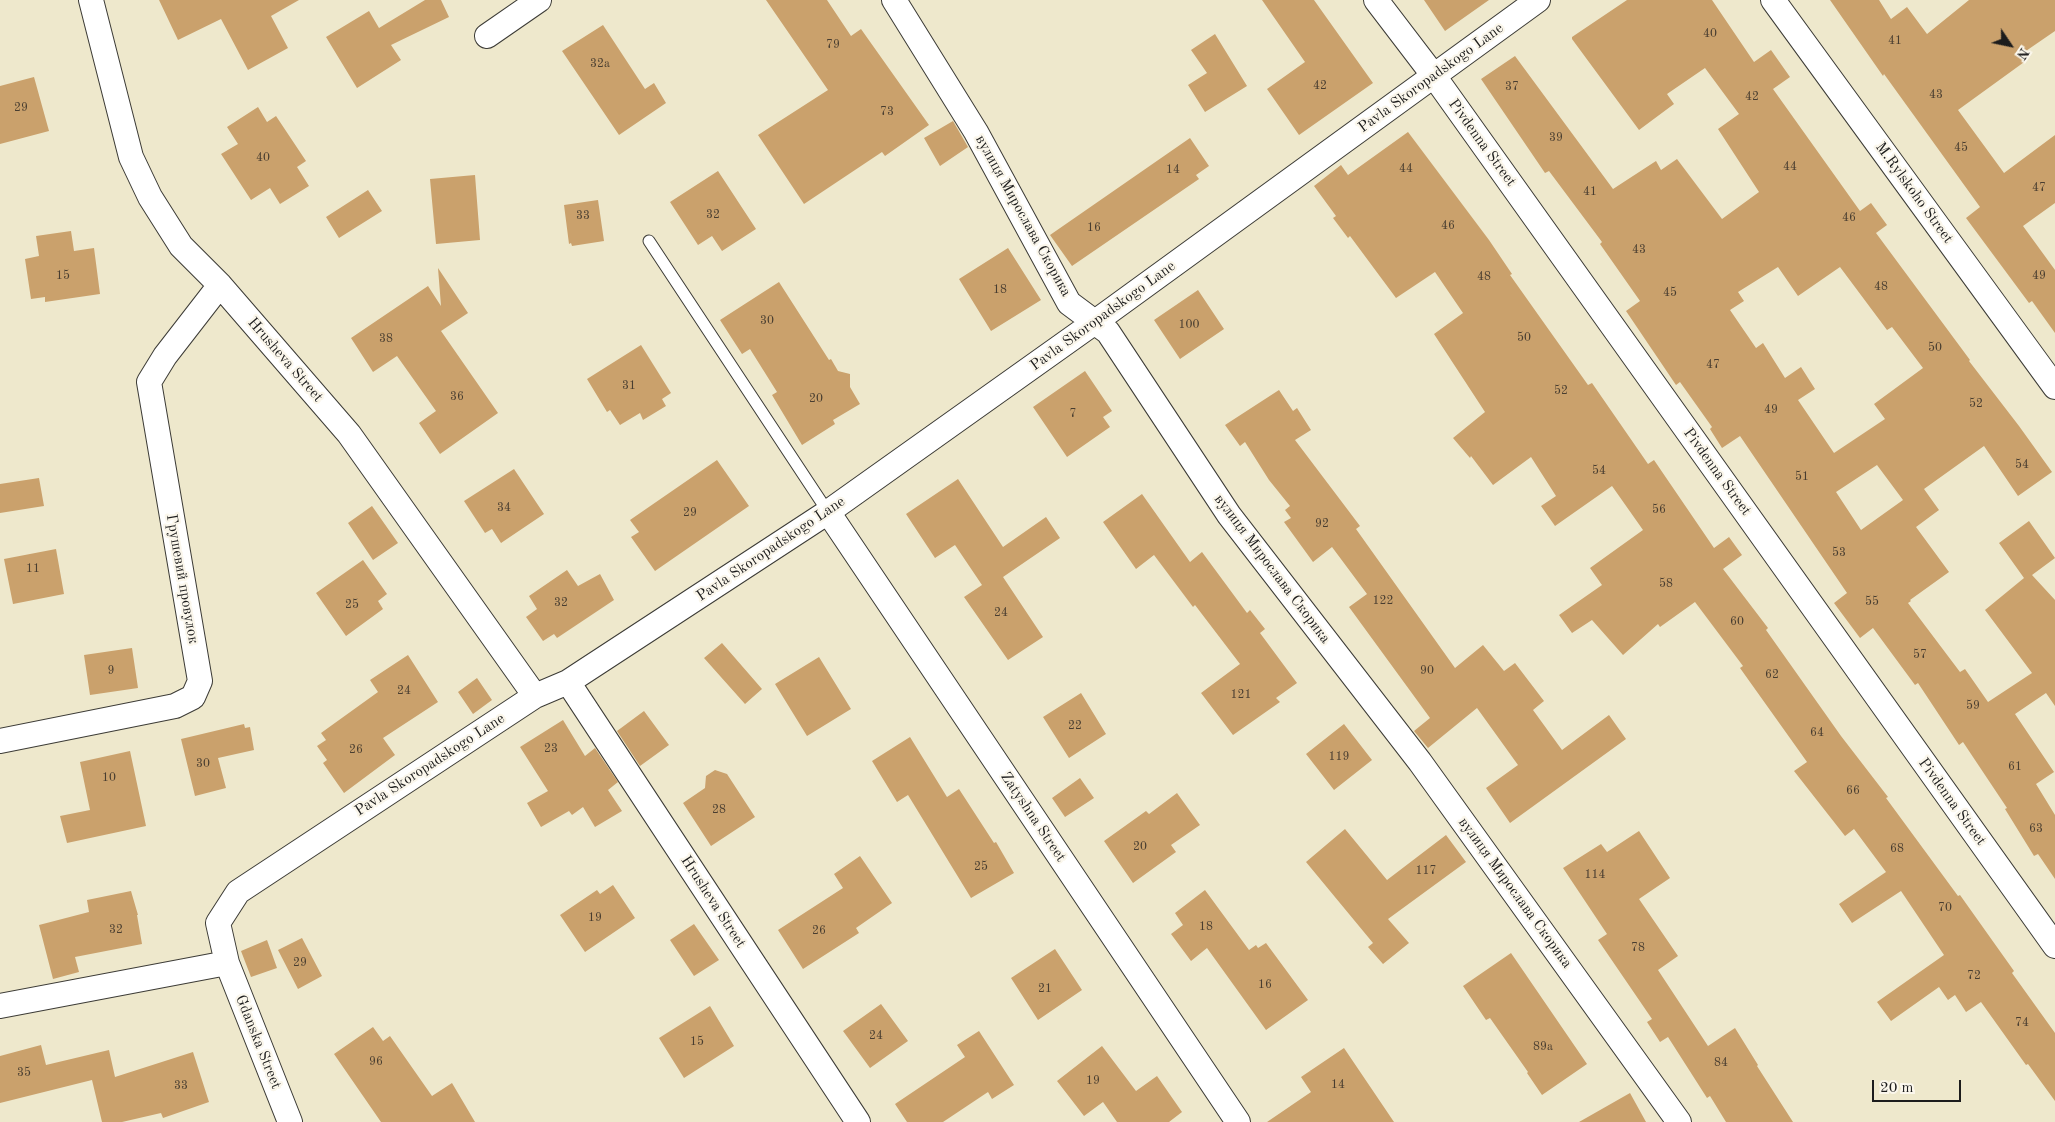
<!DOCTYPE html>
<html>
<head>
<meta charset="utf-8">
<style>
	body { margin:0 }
	#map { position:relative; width:2055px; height:1122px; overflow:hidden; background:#eee8cc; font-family:"Old Standard TT",serif }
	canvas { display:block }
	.north { position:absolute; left:1985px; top:20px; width:50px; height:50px; -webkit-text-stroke:4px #fbf7ec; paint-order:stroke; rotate:124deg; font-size:14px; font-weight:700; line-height:20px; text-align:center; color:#1c1c1c }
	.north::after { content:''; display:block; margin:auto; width:18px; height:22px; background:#1c1c1c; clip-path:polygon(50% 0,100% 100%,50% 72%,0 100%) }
	.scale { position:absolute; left:1872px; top:1080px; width:89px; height:22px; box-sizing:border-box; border:2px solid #1c1c1c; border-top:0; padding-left:6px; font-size:15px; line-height:18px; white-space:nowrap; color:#1c1c1c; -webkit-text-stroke:4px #fbf7ec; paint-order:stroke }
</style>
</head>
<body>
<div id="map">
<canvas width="2055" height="1122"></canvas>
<div class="north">N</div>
<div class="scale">20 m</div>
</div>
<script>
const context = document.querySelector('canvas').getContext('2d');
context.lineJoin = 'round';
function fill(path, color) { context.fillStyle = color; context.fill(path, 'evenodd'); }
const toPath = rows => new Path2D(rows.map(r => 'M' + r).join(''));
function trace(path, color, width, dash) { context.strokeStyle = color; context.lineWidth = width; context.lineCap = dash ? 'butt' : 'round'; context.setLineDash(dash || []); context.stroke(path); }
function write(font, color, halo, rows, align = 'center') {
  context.font = font + ' "Old Standard TT",serif'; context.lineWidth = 4.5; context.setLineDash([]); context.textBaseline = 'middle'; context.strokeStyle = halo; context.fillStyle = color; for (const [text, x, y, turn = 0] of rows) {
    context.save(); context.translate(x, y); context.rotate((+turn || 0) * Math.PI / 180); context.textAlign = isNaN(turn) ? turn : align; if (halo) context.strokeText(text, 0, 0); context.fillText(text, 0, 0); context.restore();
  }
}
fill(toPath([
	[159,0,299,0,271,16,288,48,248,70,221,19,178,40],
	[425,0,441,0,449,17,391,45,401,60,357,88,326,37,369,11,379,28],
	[766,0,827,0,851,36,861,29,929,125,885,156,882,152,804,204,758,135,828,90],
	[1262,0,1314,0,1373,83,1299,135,1267,89,1305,62],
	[1424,0,1489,0,1445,31],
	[1627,0,1712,0,1754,62,1771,50,1790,77,1773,89,1860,211,1871,203,1887,225,1876,233,1970,360,1969,361,2019,426,2052,472,2018,496,1984,446,1924,489,1939,510,1916,527,1949,572,1910,600,1911,601,1908,603,1960,672,1965,669,1988,702,2032,673,1985,610,2024,578,1999,543,2029,521,2055,558,2032,575,2055,600,2055,706,2046,693,2015,714,2054,772,2036,784,2055,815,2055,879,2038,854,2034,856,2005,809,2007,808,1963,742,1959,745,1918,683,1915,685,1873,628,1860,638,1834,603,1847,593,1740,436,1722,448,1710,429,1712,427,1680,382,1676,385,1626,311,1640,301,1600,244,1602,242,1549,171,1545,173,1481,79,1515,56,1613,189,1656,161,1661,170,1677,159,1722,219,1759,192,1718,129,1739,114,1705,68,1667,94,1674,104,1639,130,1572,39,1572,37],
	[1778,267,1798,296,1840,267,1887,330,1892,327,1923,368,1874,404,1885,419,1834,453,1798,400,1815,389,1801,367,1785,378,1763,343,1756,348,1730,310,1744,301,1738,292],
	[1877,465,1903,500,1861,530,1836,492],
	[1830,0,1879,0,1891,19,1907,7,1927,34,1969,0,2055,0,2055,31,2023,53,2027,60,1958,110,2004,173,2055,135,2055,203,2023,226,2055,270,2055,333,2032,301,2029,303,1966,218,1980,207,1884,74,1883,76],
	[603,25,645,89,654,83,666,103,619,135,562,51],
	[1215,34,1247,86,1205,112,1188,85,1207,73,1191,50],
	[34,77,49,131,0,144,0,86],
	[258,107,267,122,276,116,306,161,297,167,309,186,280,204,270,188,251,200,221,154,238,144,227,127],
	[953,121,968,147,940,166,924,138],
	[1408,132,1489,240,1512,274,1510,275,1588,385,1592,383,1648,464,1654,460,1714,548,1729,537,1742,555,1723,569,1768,628,1766,630,1841,736,1888,797,1886,798,1958,896,1960,895,2014,971,2012,973,2055,1033,2055,1101,2028,1064,2026,1065,1981,1002,1966,1012,1955,995,1948,1000,1939,987,1891,1021,1877,1002,1944,955,1901,891,1852,923,1839,904,1886,872,1854,829,1845,836,1794,771,1807,762,1740,668,1743,666,1695,602,1660,627,1658,624,1623,655,1592,620,1572,633,1559,615,1602,585,1590,568,1643,530,1612,486,1555,526,1541,506,1556,496,1531,457,1493,485,1471,456,1470,458,1453,438,1485,412,1434,334,1463,313,1435,272,1396,298,1350,236,1348,238,1333,218,1336,216,1314,186,1341,165,1348,175],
	[1190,138,1209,166,1196,175,1199,179,1072,266,1050,235],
	[718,171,756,229,722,251,712,236,698,245,670,202],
	[475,175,480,240,436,244,430,179],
	[368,190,382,211,339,238,326,217],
	[598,200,604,241,572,246,571,243,569,244,564,205],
	[71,231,74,251,94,248,100,294,45,302,45,297,31,299,25,259,39,256,36,236],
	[1008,248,1041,300,991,331,959,279],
	[438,268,468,313,441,331,498,413,440,454,419,423,436,411,397,356,373,372,351,338,428,286,441,306],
	[779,282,829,360,831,359,838,371,850,374,850,387,860,404,833,420,835,424,802,445,772,395,777,392,750,349,742,354,720,320],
	[1198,290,1224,329,1180,359,1154,320],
	[641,345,671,393,662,399,666,406,643,420,640,413,620,425,610,410,607,412,587,379],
	[1085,371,1112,411,1103,417,1110,427,1067,457,1033,407],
	[1279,390,1293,411,1297,408,1311,430,1295,440,1360,526,1356,529,1455,668,1483,645,1504,671,1515,663,1544,701,1533,710,1562,750,1609,715,1626,739,1510,823,1486,788,1518,765,1477,708,1428,748,1414,731,1430,718,1349,607,1367,594,1332,547,1313,562,1284,522,1291,518,1285,510,1290,506,1269,480,1245,442,1240,446,1225,425],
	[717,460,749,506,655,571,631,537,639,532,630,520],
	[514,469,544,514,501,543,492,529,485,533,464,501],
	[39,478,44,506,0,513,0,484],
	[958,479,1003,547,1046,517,1060,538,1003,577,1043,637,1008,660,964,597,982,585,955,545,935,558,906,514],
	[1142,494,1190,562,1202,552,1247,613,1250,610,1265,629,1260,633,1297,683,1276,698,1280,702,1233,735,1201,693,1240,664,1195,605,1193,607,1154,555,1136,569,1103,522],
	[372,506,398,543,373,560,348,523],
	[56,549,64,594,13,604,4,559],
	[363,560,387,594,378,601,383,609,346,636,316,593],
	[567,570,578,586,600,574,614,600,557,638,554,634,543,641,526,617,537,609,529,596],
	[722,643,762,689,745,704,704,658],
	[132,648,138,688,90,695,84,655],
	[408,655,438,702,383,738,395,755,344,793,323,763,327,760,317,746,326,740,321,733,378,692,370,680],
	[819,657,851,709,807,736,775,684],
	[477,678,492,700,473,714,458,692],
	[1081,693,1106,734,1069,758,1043,717],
	[644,711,669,745,640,766,617,731],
	[563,720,585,756,595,748,618,782,608,790,622,811,595,827,583,807,572,815,569,811,541,827,527,803,548,791,520,747],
	[244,724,245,728,250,727,254,750,218,758,226,788,195,796,181,739],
	[1344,724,1372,760,1334,790,1306,754],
	[910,737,947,797,959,789,994,843,996,842,1014,873,971,898,908,795,897,802,872,761],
	[130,751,146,826,67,843,60,816,90,810,80,762],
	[715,770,727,774,755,817,711,846,683,803,705,788,706,776],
	[1080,778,1094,798,1065,817,1052,798],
	[1177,793,1200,825,1171,845,1176,852,1133,883,1104,841,1146,811,1149,814],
	[1345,829,1387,880,1446,835,1466,862,1388,919,1409,943,1383,964,1368,947,1373,943,1306,862],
	[1639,831,1670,878,1639,899,1678,956,1658,970,1708,1046,1735,1028,1758,1065,1757,1066,1793,1122,1726,1122,1710,1096,1707,1098,1668,1037,1660,1042,1647,1022,1652,1019,1598,940,1607,934,1563,868,1601,844,1607,852],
	[860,856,892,903,856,928,859,933,803,969,778,930,843,888,834,874],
	[613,885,635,918,585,952,560,915,597,890,600,894],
	[1205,890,1249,950,1256,945,1258,948,1266,943,1308,1000,1266,1030,1207,948,1191,961,1171,934,1183,925,1175,913],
	[131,891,138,915,137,915,142,944,75,957,79,972,53,979,39,925,89,912,87,900],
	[694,924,719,960,694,976,670,940],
	[302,938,322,976,298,989,278,950],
	[267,940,277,968,251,977,241,951],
	[1055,949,1082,990,1038,1020,1011,978],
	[1511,953,1587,1064,1542,1095,1527,1073,1528,1072,1490,1018,1486,1020,1463,986],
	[881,1004,908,1041,870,1068,843,1031],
	[710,1006,734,1046,684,1078,659,1038],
	[373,1027,383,1041,390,1036,432,1096,452,1083,475,1122,381,1122,334,1054],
	[979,1031,1014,1085,992,1099,988,1092,943,1122,907,1122,895,1104,965,1057,957,1045],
	[41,1045,46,1065,109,1050,115,1077,193,1052,209,1102,163,1118,161,1113,122,1122,102,1122,92,1080,0,1103,0,1056],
	[1102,1046,1136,1091,1157,1076,1182,1112,1169,1122,1117,1122,1103,1102,1084,1116,1057,1081],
	[1344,1048,1394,1122,1267,1122,1311,1092,1301,1077],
	[1630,1093,1646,1122,1579,1122]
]), '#caa16c');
const lane = toPath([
	[649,241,828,512]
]);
const street = toPath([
	[91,0,131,157,150,197,181,246,220,285,349,434,535,696],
	[894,0,976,132,1069,303,1108,332,1229,515,1420,762,1679,1122],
	[1376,0,1434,76,2055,946],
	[1773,0,2055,387],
	[487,36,539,0],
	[828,512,1238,1122],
	[568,682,858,1122],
	[0,741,175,706,193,697,200,681,149,382,165,356,220,285],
	[227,963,290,1122],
	[0,1006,227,963,218,923,238,892,535,696,568,682,828,512,1095,322,1538,0]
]);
trace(lane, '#3c3b36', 13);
trace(street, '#3c3b36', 26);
trace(lane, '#fff', 11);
trace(street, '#fff', 24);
write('12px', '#483d30', null, [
	["40",1710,34],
	["41",1895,41],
	["79",833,45],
	["32а",600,64],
	["42",1320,86],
	["37",1512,87],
	["43",1936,95],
	["42",1752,97],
	["29",21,108],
	["73",887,112],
	["39",1556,138],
	["45",1961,148],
	["40",263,158],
	["44",1790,167],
	["44",1406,169],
	["14",1173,170],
	["47",2039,188],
	["41",1590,192],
	["32",713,215],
	["33",583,216],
	["46",1849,218],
	["46",1448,226],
	["16",1094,228],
	["43",1639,250],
	["15",63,276],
	["49",2039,276],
	["48",1484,277],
	["48",1881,287],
	["18",1000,290],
	["45",1670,293],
	["30",767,321],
	["100",1189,325],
	["50",1524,338],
	["38",386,339],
	["50",1935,348],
	["47",1713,365],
	["31",629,386],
	["52",1561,391],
	["36",457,397],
	["20",816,399],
	["52",1976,404],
	["49",1771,410],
	["7",1073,414],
	["54",2022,465],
	["54",1599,471],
	["51",1802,477],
	["34",504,508],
	["56",1659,510],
	["29",690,513],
	["92",1322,524],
	["53",1839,553],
	["11",33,569],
	["58",1666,584],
	["122",1383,601],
	["55",1872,602],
	["32",561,603],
	["25",352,605],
	["24",1001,613],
	["60",1737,622],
	["57",1920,655],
	["9",111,671],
	["90",1427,671],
	["62",1772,675],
	["24",404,691],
	["121",1241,695],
	["59",1973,706],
	["22",1075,726],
	["64",1817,733],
	["23",551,749],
	["26",356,750],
	["119",1339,757],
	["30",203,764],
	["61",2015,767],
	["10",109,778],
	["66",1853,791],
	["28",719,810],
	["63",2036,829],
	["20",1140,847],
	["68",1897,849],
	["25",981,867],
	["117",1426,871],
	["114",1595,875],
	["70",1945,908],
	["19",595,918],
	["18",1206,927],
	["32",116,930],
	["26",819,931],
	["78",1638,948],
	["29",300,963],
	["72",1974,976],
	["16",1265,985],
	["21",1045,989],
	["74",2022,1023],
	["24",876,1036],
	["15",697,1042],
	["89а",1543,1047],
	["96",376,1062],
	["84",1721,1063],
	["35",24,1073],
	["19",1093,1081],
	["14",1338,1085],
	["33",181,1086]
]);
write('15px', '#1c1c1c', '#fbf7ec', [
	["Pavla Skoropadskogo Lane",1431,78,-36],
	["Pivdenna Street",1482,143,54],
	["M.Rylskoho Street",1914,193,54],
	["вулиця Мирослава Скорика",1023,216,61],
	["Pavla Skoropadskogo Lane",1103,316,-36],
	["Hrusheva Street",285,360,49],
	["Pivdenna Street",1717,472,54],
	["Pavla Skoropadskogo Lane",771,549,-34],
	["вулиця Мирослава Скорика",1272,569,53],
	["Грушевий провулок",182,579,80],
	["Pavla Skoropadskogo Lane",430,765,-33],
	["Pivdenna Street",1952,802,54],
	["Zatyshna Street",1033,817,56],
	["вулиця Мирослава Скорика",1515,893,54],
	["Hrusheva Street",713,902,57],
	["Gdanska Street",258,1042,68]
]);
</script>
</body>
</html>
